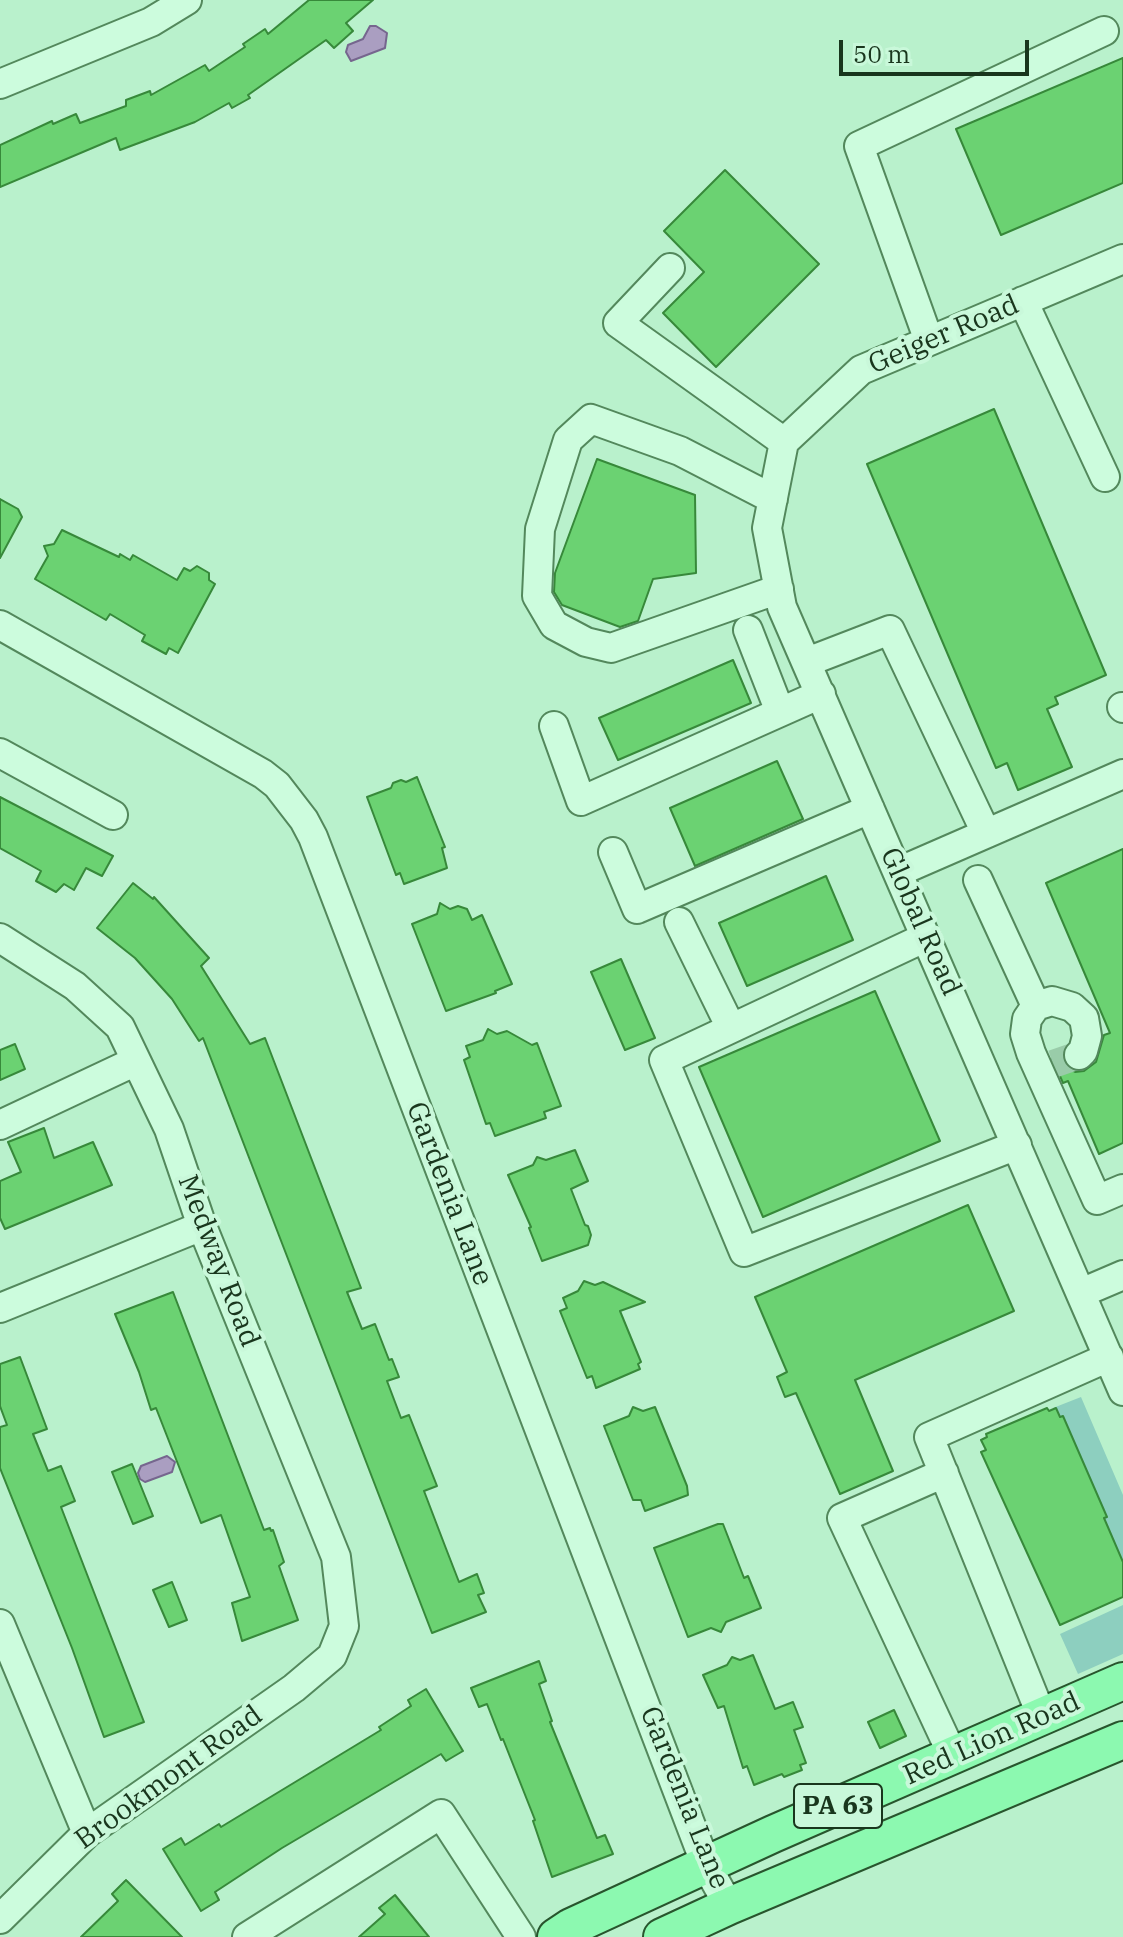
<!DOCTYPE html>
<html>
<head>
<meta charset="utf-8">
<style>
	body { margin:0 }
	#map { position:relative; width:1123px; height:1937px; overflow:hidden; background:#b9f1cc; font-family:"IBM Plex Serif",serif }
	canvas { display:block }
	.scale { position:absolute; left:839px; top:40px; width:190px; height:36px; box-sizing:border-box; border:4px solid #19361d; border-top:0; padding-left:10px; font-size:24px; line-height:28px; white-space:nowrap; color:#19361d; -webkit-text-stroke:6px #c9f8da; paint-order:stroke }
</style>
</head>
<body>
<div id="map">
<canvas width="1123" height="1937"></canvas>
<div class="scale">50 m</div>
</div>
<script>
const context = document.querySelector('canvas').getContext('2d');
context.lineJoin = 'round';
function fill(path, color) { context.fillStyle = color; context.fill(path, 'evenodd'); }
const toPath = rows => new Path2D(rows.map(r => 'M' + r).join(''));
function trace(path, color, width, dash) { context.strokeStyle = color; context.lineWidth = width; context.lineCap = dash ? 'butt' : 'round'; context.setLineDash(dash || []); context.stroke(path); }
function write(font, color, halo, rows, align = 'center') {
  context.font = font + ' "IBM Plex Serif",serif'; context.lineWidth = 8; context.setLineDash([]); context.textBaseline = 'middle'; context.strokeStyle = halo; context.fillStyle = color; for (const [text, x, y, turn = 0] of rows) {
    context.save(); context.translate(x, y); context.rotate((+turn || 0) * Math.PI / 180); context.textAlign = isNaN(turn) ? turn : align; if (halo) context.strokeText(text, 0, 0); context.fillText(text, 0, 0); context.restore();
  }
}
fill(toPath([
	[1081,1397,1123,1495,1123,1569,1053,1408],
	[1123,1605,1123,1654,1078,1674,1060,1634]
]), '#8dcfbf');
const water = toPath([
	[370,26,376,26,387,33,385,48,351,61,346,52,348,45,363,39,370,26],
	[167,1456,175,1462,172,1472,145,1482,140,1479,138,1473,141,1466,167,1456]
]);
fill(water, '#aa9ec1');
trace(water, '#76668e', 2);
const building = toPath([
	[309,0,373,0,346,23,353,31,334,48,326,40,248,95,250,98,232,108,229,103,195,122,120,150,116,138,0,187,0,145,52,121,53,124,76,114,80,123,126,106,126,100,150,91,151,95,205,65,209,71,245,47,243,44,265,29,268,34,309,0],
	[1123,58,1123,183,1001,235,956,129,1123,58],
	[725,170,819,264,716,367,663,313,704,272,664,231,725,170],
	[994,409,1106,675,1055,697,1058,704,1047,709,1072,767,1018,790,1007,763,996,768,867,464,994,409],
	[597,459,695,495,696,573,653,579,638,621,620,627,562,605,554,592,555,573,597,459],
	[0,499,18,509,22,517,0,558,0,499],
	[62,530,119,557,120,554,130,560,133,555,177,580,184,568,190,571,197,566,209,573,209,580,215,584,178,653,169,648,166,654,142,641,145,635,110,614,106,620,35,579,48,556,44,546,54,544,62,530],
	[733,660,751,703,618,760,599,718,733,660],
	[777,761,803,819,695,866,670,808,777,761],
	[417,777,445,847,442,848,447,868,404,884,400,873,396,875,367,797,391,788,393,783,401,780,406,782,417,777],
	[0,797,113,856,102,876,86,868,74,890,64,884,56,892,36,881,41,871,0,848,0,797],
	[1123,849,1123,1143,1099,1154,1068,1081,1063,1083,1052,1058,1062,1053,1068,1068,1075,1072,1084,1071,1096,1062,1104,1035,1110,1033,1046,883,1123,849],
	[826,876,853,940,747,986,719,923,826,876],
	[133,883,153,899,154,897,209,958,201,966,250,1044,265,1038,361,1288,347,1292,362,1329,375,1324,389,1360,392,1359,399,1377,387,1381,401,1418,409,1415,437,1486,424,1491,445,1546,459,1582,477,1574,484,1593,478,1595,486,1612,432,1633,203,1038,199,1041,172,999,135,958,97,928,133,883],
	[440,903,450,909,458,906,467,909,472,920,482,915,512,984,495,991,496,993,446,1011,412,924,437,914,440,903],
	[621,959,655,1038,625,1050,591,972,621,959],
	[875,991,940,1141,763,1217,699,1067,875,991],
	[488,1029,497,1034,507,1031,532,1045,537,1043,561,1106,544,1112,546,1118,495,1136,490,1123,486,1124,464,1060,470,1057,466,1046,483,1040,488,1029],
	[15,1044,25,1069,0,1080,0,1050,15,1044],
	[44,1128,54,1158,93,1142,112,1185,5,1229,0,1218,0,1181,21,1172,8,1142,44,1128],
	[575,1150,588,1181,571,1189,585,1225,588,1226,591,1235,588,1245,542,1261,529,1228,531,1227,508,1175,533,1165,537,1157,546,1160,575,1150],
	[968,1205,1014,1311,855,1380,893,1471,840,1494,796,1393,785,1397,777,1377,787,1372,755,1297,968,1205],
	[584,1281,595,1285,603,1282,645,1302,620,1311,641,1362,638,1364,640,1369,596,1388,592,1376,587,1378,560,1311,567,1308,563,1298,578,1291,584,1281],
	[173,1292,264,1530,270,1528,271,1531,273,1530,284,1562,279,1566,298,1620,242,1641,232,1603,250,1597,221,1515,201,1523,156,1408,151,1410,139,1372,115,1314,173,1292],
	[20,1357,47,1429,33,1434,48,1471,61,1466,75,1501,61,1507,144,1722,104,1737,72,1648,0,1468,0,1427,7,1425,0,1406,0,1364,20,1357],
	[633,1407,643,1411,655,1407,687,1486,688,1495,645,1511,641,1500,633,1500,604,1426,629,1416,633,1407],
	[1047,1408,1049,1411,1056,1408,1060,1417,1063,1416,1107,1517,1104,1518,1123,1562,1123,1597,1060,1625,981,1452,986,1450,981,1440,987,1437,986,1434,1047,1408],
	[132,1464,153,1516,133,1524,112,1472,132,1464],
	[718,1524,723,1524,744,1578,748,1576,761,1608,726,1622,721,1632,711,1628,688,1637,654,1548,718,1524],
	[172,1582,187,1620,169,1627,153,1590,172,1582],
	[753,1655,775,1709,793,1702,803,1727,794,1730,806,1763,800,1765,802,1770,784,1777,782,1774,754,1785,747,1766,743,1768,724,1706,718,1708,703,1675,727,1665,732,1657,740,1660,753,1655],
	[539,1661,546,1681,539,1684,552,1721,550,1722,597,1838,605,1835,613,1854,552,1877,533,1821,535,1820,503,1739,501,1740,487,1704,479,1707,471,1688,539,1661],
	[426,1689,463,1751,446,1761,441,1754,282,1848,215,1892,219,1900,201,1911,163,1849,181,1838,185,1845,219,1824,221,1827,381,1730,379,1727,411,1706,408,1700,426,1689],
	[894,1710,906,1736,880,1748,868,1722,894,1710],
	[126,1880,182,1937,81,1937,118,1901,112,1894,126,1880],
	[395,1895,429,1937,359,1937,385,1914,379,1908,395,1895]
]);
fill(building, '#6bd272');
trace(building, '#37893a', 2);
trace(toPath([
	[1053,1064,1079,1055]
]), '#99cca9', 28, [28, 14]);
const minor = toPath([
	[0,84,151,22,187,0],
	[670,268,618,323,784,442],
	[1023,301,1105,477],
	[929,341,859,146,1104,31],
	[784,442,767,528,782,607,1123,1391],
	[784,442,861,370,1123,259],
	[773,499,680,451,591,419,568,440,540,529,537,596,554,625,586,642,611,648,779,589],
	[0,625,263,774,277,785,304,820,313,837,706,1865,729,1906],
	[748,630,780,712],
	[807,662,890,630,986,833],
	[1122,707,1123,708],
	[554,726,581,801,821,694],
	[0,753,113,815],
	[613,852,637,909,870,809],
	[898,872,1123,774],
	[978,880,1036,1006],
	[679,922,731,1028],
	[926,937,664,1060,744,1252,1017,1145],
	[0,938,75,986,120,1027,169,1129,202,1226,336,1557,344,1626,332,1656,294,1688,87,1833,0,1919],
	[1079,1055,1083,1051,1087,1036,1084,1018,1072,1007,1052,1001,1036,1006,1027,1019,1025,1034,1031,1053,1097,1200,1123,1189],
	[0,1125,136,1061],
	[1081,1293,1123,1275],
	[0,1308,202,1226],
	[944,1473,842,1518,953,1756],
	[0,1624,87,1833],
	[1042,1717,929,1437,1109,1357],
	[247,1937,441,1814,521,1937]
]);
const major = toPath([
	[556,1937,571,1927,773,1834,1123,1681],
	[662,1937,729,1906,1123,1740]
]);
trace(minor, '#53885c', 32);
trace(major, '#28552d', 40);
trace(minor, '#ccfcdd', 28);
trace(major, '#8cf9b0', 36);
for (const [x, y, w] of [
	[838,1806,88]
]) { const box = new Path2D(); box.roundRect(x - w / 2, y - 22, w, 44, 6); context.fillStyle = '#c9f8da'; context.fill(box); trace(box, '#19361d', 2); }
write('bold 26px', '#19361d', null, [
	["PA 63",838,1806]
]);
write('28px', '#19361d', '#c9f8da', [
	["Geiger Road",944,335,-23],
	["Global Road",920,922,66],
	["Gardenia Lane",449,1194,69],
	["Medway Road",218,1261,69],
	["Red Lion Road",992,1739,-24],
	["Brookmont Road",169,1778,-36],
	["Gardenia Lane",684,1798,68]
]);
</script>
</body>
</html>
